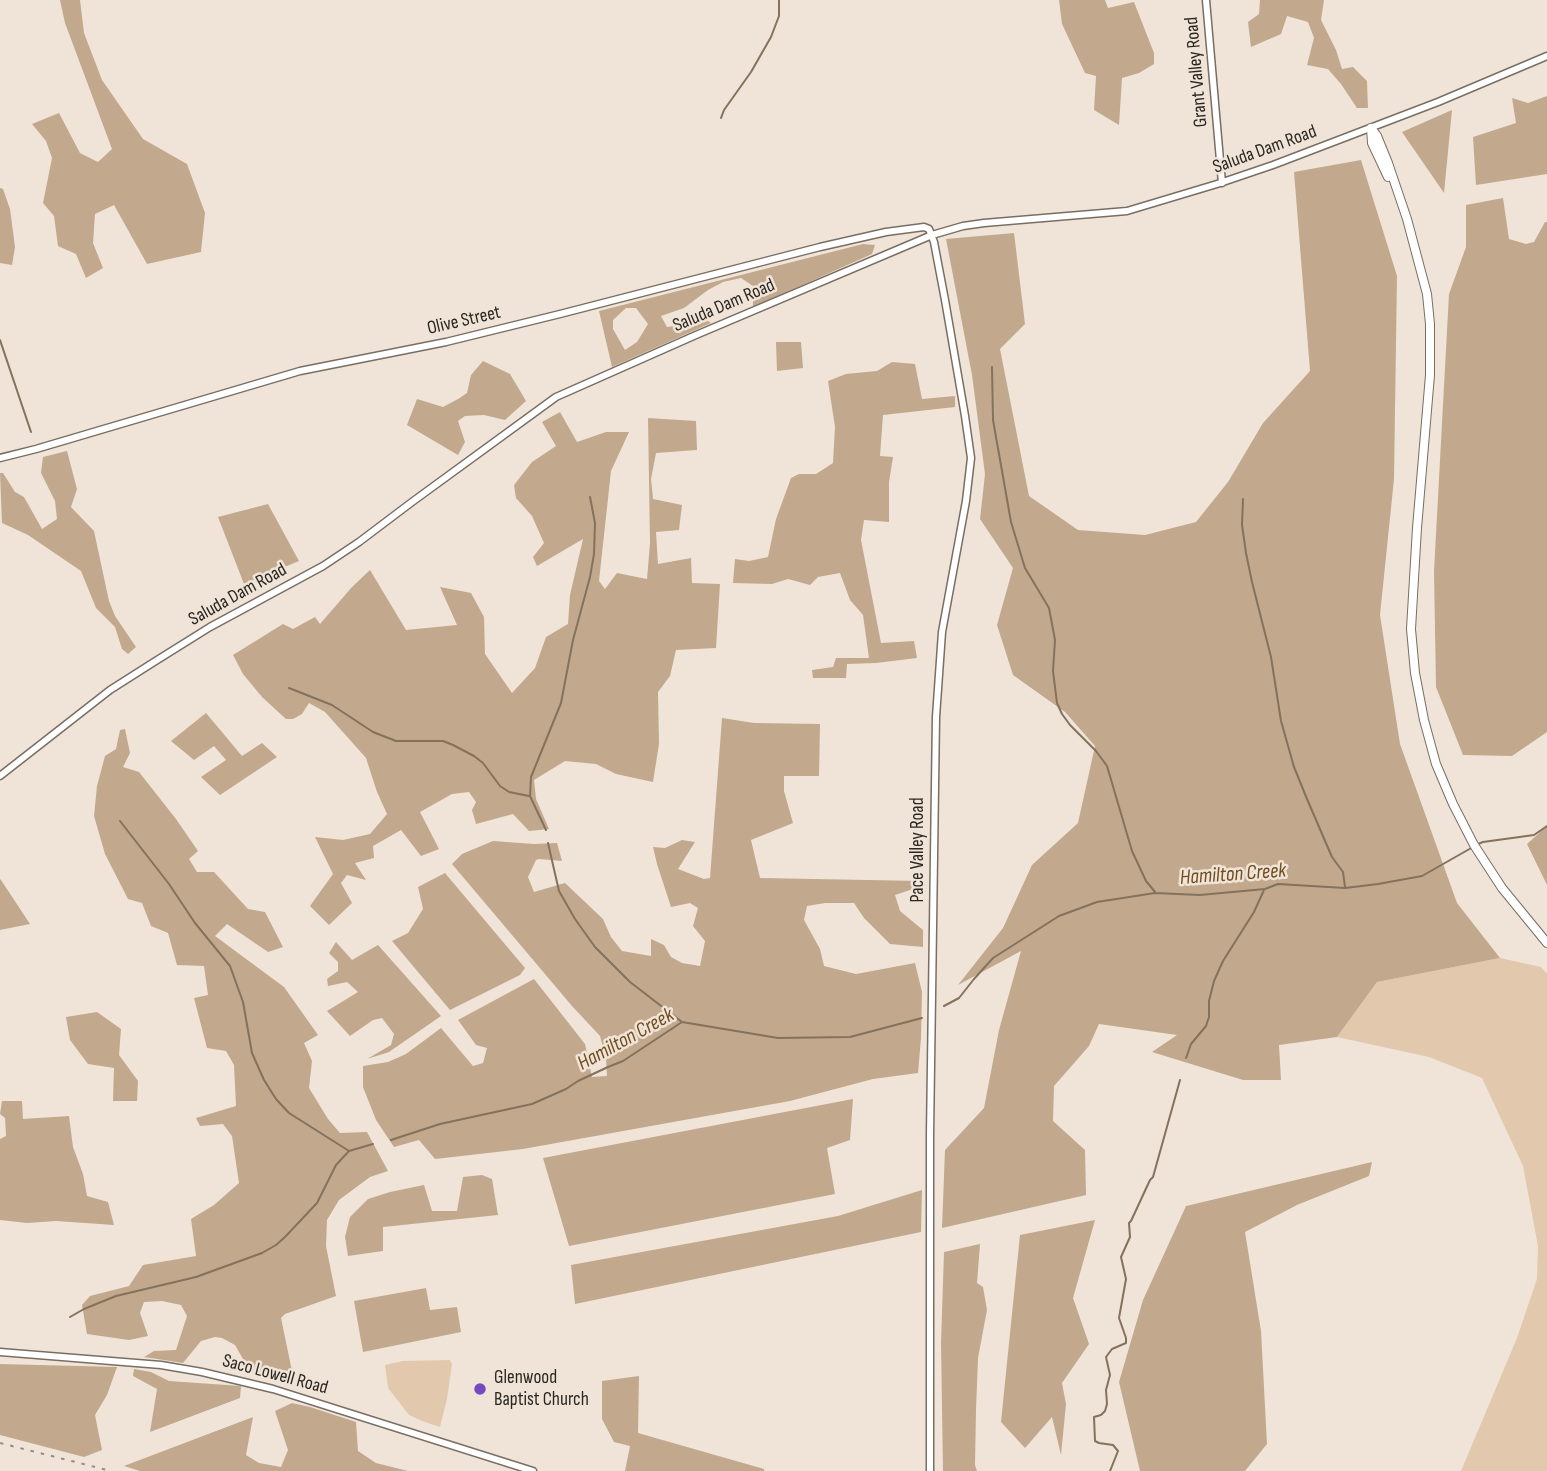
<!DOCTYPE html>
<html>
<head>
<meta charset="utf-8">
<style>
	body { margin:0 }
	canvas { display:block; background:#efe4d7 }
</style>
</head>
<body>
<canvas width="1547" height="1471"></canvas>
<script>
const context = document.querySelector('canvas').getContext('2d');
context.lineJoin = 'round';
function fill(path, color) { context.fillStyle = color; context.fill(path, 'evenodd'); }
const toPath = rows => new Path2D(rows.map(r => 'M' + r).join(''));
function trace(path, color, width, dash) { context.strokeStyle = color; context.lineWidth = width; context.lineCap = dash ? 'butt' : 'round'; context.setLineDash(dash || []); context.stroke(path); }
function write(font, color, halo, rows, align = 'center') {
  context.font = font + ' "Sofia Sans Condensed",sans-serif'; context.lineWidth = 5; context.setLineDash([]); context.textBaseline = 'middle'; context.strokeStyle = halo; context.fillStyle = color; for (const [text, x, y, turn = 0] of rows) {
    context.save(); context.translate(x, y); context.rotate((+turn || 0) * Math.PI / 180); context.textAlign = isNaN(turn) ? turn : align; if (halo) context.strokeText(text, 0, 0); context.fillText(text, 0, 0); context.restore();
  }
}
fill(toPath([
	[1500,958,1541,967,1547,974,1547,1471,1461,1471,1517,1338,1537,1279,1538,1246,1523,1166,1482,1078,1429,1057,1337,1037,1377,982],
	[450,1360,452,1364,447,1399,440,1427,422,1421,409,1415,388,1388,385,1365,403,1361]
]), '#e2c9ae');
fill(toPath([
	[60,0,80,0,84,33,102,80,143,139,187,164,205,213,201,252,147,264,114,205,95,214,93,243,103,268,86,278,76,254,58,246,54,216,43,203,52,158,46,141,32,124,59,113,80,153,98,162,112,149,65,23],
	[1059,0,1105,0,1108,8,1134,2,1154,53,1154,64,1139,73,1122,78,1119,125,1094,110,1096,76,1085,73,1062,24],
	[1260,0,1324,0,1321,20,1336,50,1342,69,1353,67,1367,81,1368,108,1357,108,1341,84,1328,69,1307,65,1314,38,1308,22,1287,16,1281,34,1251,47,1248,22,1259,14],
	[1547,96,1547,174,1476,185,1473,137,1516,123,1512,98,1528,103],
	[1452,110,1444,193,1402,132],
	[1361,160,1397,276,1394,479,1380,615,1400,744,1457,903,1500,958,1377,982,1337,1037,1279,1045,1281,1080,1243,1080,1152,1052,1177,1035,1099,1024,1089,1046,1054,1086,1053,1121,1085,1150,1086,1195,942,1228,945,1150,984,1108,999,1030,1021,951,958,985,1003,928,1032,865,1078,823,1095,746,1065,712,1013,675,997,625,1013,568,980,519,985,474,972,375,946,239,1014,233,1025,324,1000,349,1029,496,1078,530,1145,535,1196,522,1228,482,1263,423,1310,371,1294,172],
	[0,188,3,189,10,209,15,247,12,265,0,263],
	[1503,198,1509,239,1526,244,1534,242,1545,222,1547,222,1547,732,1512,756,1463,755,1436,687,1434,571,1449,294,1466,247,1466,205],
	[863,244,875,245,872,254,753,307,753,286,741,278,723,282,708,290,684,308,661,316,667,327,708,321,711,323,612,367,599,311],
	[626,308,636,308,648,324,637,342,625,350,613,329,613,320],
	[776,342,801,342,803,368,777,371],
	[483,361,510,374,526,401,505,420,484,415,465,416,458,421,465,442,458,455,407,425,417,399,443,407,458,399,467,393,471,375],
	[892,362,915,364,922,399,955,396,955,407,883,415,880,456,893,457,889,482,889,522,864,520,861,540,881,643,914,641,917,658,876,663,847,664,846,678,813,678,812,670,833,667,836,658,869,658,863,615,850,600,840,573,818,577,810,585,788,579,772,584,733,583,735,559,749,561,768,557,776,519,791,478,799,474,816,474,833,463,835,427,828,381,846,374,877,371],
	[560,412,577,442,606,432,629,432,611,471,599,581,605,589,617,573,647,579,650,543,648,418,696,421,697,450,656,453,651,479,653,499,682,505,679,530,656,532,658,564,691,558,692,583,720,584,716,648,676,650,670,676,658,692,659,744,653,782,616,774,596,764,565,761,534,780,536,799,549,829,529,831,513,814,476,824,472,810,476,802,469,792,452,794,420,812,439,849,421,856,401,830,373,846,374,858,355,863,366,880,347,875,341,883,352,903,329,925,310,906,333,874,315,837,343,840,370,834,387,814,377,792,366,758,325,712,309,703,302,714,293,719,286,719,262,697,243,674,233,655,283,624,293,629,315,617,320,624,352,587,370,570,406,630,457,625,440,587,471,593,484,617,485,654,512,693,535,668,546,637,568,624,570,595,583,539,537,566,533,557,544,543,532,516,516,498,514,485,532,462,556,446,542,422],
	[67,451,77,489,71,507,94,531,109,601,115,616,136,647,128,654,122,649,115,627,96,608,81,571,28,535,2,523,0,473,3,473,15,492,24,497,42,529,57,519,55,501,41,473,43,457],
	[268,504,299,561,244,584,218,517],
	[206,713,242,756,262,743,277,757,220,795,201,777,226,760,214,746,194,760,171,741],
	[722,718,754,723,820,724,819,776,784,776,784,791,793,823,751,840,760,878,922,881,919,887,895,895,900,911,923,930,923,947,890,944,864,918,854,903,825,903,807,906,804,920,820,949,824,966,856,974,915,963,922,992,921,1038,918,1073,873,1079,790,1101,523,1149,435,1159,419,1140,394,1147,376,1120,363,1087,363,1066,388,1062,406,1054,441,1028,473,1066,483,1063,487,1048,476,1045,458,1020,534,979,585,1044,592,1077,607,1076,606,1059,600,1036,572,1006,452,864,462,854,493,841,534,844,557,843,562,861,539,859,536,860,528,877,534,892,565,883,603,919,611,937,622,951,651,956,651,939,664,945,671,957,682,963,700,966,705,941,693,926,698,908,690,903,671,907,657,864,653,847,665,848,682,840,695,842,678,869,704,879,710,878],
	[125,729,130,753,123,767,139,772,176,819,198,851,189,859,197,872,214,872,248,909,265,912,283,947,268,952,227,924,215,936,284,987,318,1035,304,1043,312,1061,309,1088,328,1119,340,1133,367,1132,388,1171,370,1177,339,1200,327,1220,326,1246,336,1296,285,1314,281,1318,293,1376,285,1378,245,1372,243,1359,235,1345,222,1338,215,1337,201,1341,183,1363,144,1357,154,1351,176,1350,187,1316,181,1305,162,1301,144,1302,140,1313,148,1336,129,1340,87,1334,82,1305,90,1296,129,1286,143,1265,196,1256,191,1219,214,1205,239,1183,232,1136,223,1124,200,1126,196,1118,236,1106,234,1065,226,1051,207,1048,194,998,208,995,204,966,177,965,168,933,151,926,142,903,128,899,105,854,94,816,97,786,105,756,116,749,120,730],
	[1547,826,1547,885,1527,844],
	[445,873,525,968,520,975,450,1010,392,941,408,933,423,909,418,887],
	[0,879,1,880,30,924,0,930],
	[336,942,352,960,378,945,441,1016,389,1052,367,1059,391,1045,394,1034,382,1018,373,1020,350,1036,327,1011,358,992,347,982,328,986,327,979,338,971,338,962,329,953],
	[97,1012,121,1029,119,1055,138,1081,137,1101,113,1101,114,1068,88,1064,70,1040,66,1017],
	[853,1099,850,1140,827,1148,835,1194,569,1246,543,1158],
	[2,1101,22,1101,23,1119,69,1116,73,1147,83,1174,87,1196,108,1202,114,1225,56,1221,27,1223,0,1220,0,1139,6,1136,5,1118,0,1114],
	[1372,1162,1369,1176,1297,1205,1245,1232,1261,1331,1267,1444,1245,1471,1140,1471,1119,1382,1143,1300,1186,1206],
	[482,1175,492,1179,498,1215,383,1227,383,1251,348,1256,345,1237,350,1217,368,1199,390,1192,424,1185,432,1211,457,1211,463,1177],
	[922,1190,921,1232,575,1304,571,1265,838,1216],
	[1095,1220,1073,1298,1089,1344,1062,1383,1066,1404,1061,1455,1052,1417,1025,1448,1001,1422,1020,1235],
	[980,1244,977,1283,983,1287,987,1310,978,1358,976,1410,975,1465,977,1471,943,1471,941,1343,944,1252],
	[426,1288,430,1310,457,1307,461,1332,363,1352,354,1301],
	[0,1364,117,1367,107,1395,95,1415,102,1450,84,1457,0,1435],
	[134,1369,151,1372,169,1381,241,1386,240,1398,150,1432,157,1389,133,1376],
	[639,1376,638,1433,764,1469,764,1471,625,1471,630,1446,614,1442,602,1419,602,1381],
	[292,1403,310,1407,356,1422,358,1451,376,1463,408,1471,140,1471,124,1466,253,1417,246,1455,259,1463,281,1467,288,1450,275,1411]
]), '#c2a98e');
trace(toPath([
	[721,118,724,110,751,72,771,37,779,16,779,0],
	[0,340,31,432],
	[992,367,993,420,1011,522,1025,568,1049,608,1055,640,1053,671,1057,703,1062,714,1070,725,1096,751,1107,766,1132,851,1146,881,1155,892],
	[1243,499,1242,525,1246,553,1252,582,1271,657,1281,721,1294,767,1307,799,1332,857,1343,872,1345,887],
	[289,688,332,705,373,732,396,741,443,741,453,745,474,756,483,763,500,786,509,792,529,796],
	[120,821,169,884,195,923,230,966,243,1002,252,1053,264,1080,276,1099,289,1113,349,1151],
	[546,830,530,796,531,777,561,703,573,640,590,577,594,554,595,523,590,497],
	[548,843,559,891,575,919,595,947,630,982,682,1022,778,1038,850,1037,922,1018],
	[1478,844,1483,842,1534,835,1547,826],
	[944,1006,959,998,974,979,993,958,1059,916,1097,902,1155,893,1200,895,1265,889,1278,884,1345,888,1378,884,1422,876,1473,847],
	[1186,1058,1191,1044,1206,1026,1209,1017,1209,1001,1214,981,1223,961,1254,912,1264,890],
	[391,1140,440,1124,532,1104,566,1089,578,1081,608,1067,623,1061,682,1022],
	[70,1317,84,1309,116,1296,196,1277,262,1253,276,1245,285,1237,317,1203,336,1165,349,1151,373,1144],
	[1110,1471,1118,1451,1113,1445,1099,1443,1095,1441,1094,1417,1101,1415,1105,1411,1107,1404,1106,1390,1110,1375,1106,1357,1112,1349,1126,1343,1126,1338,1119,1318,1126,1279,1121,1257,1130,1237,1129,1223,1131,1221,1150,1180,1153,1177,1180,1080]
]), '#84725d', 2);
const minor = toPath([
	[1206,0,1222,183],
	[0,458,36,449,300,371,446,342,560,314,820,247,886,232,924,227,929,229,934,242,945,300,965,416,971,458,966,501,942,632,936,717,930,1134,930,1471],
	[0,776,110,690,154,662,210,627,323,566,359,542,412,502,556,397,696,335,932,235,963,226,984,223,1127,211,1217,184,1273,165,1438,102,1547,56],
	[0,1352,161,1365,202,1372,273,1389,533,1471]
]);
const major = toPath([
	[1371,128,1377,136,1388,163,1407,219,1427,294,1430,324,1430,375,1417,528,1411,629,1415,673,1424,720,1436,764,1453,804,1474,845,1502,888,1547,943],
	[1371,128,1372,143,1388,177]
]);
trace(minor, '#796e63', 9);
trace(major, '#796e63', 10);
trace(minor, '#fff', 6);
trace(major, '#fff', 8);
trace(toPath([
	[0,1443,111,1471]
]), '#958d84', 2, [3.5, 7]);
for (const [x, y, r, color] of [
	[480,1389,7,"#7449c1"]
]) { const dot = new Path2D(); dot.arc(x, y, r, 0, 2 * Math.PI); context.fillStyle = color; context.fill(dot); trace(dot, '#efe4d7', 2.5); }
write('19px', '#2a2621', '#efe4d7', [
	["Grant Valley Road",1197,72,-95],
	["Saluda Dam Road",1265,150,-20],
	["Saluda Dam Road",724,306,-23],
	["Olive Street",464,321,-13],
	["Saluda Dam Road",238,595,-29],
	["Pace Valley Road",918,850,-90],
	["Saco Lowell Road",275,1375,15]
]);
write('19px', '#2a2621', '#efe4d7', [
	["Glenwood",494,1378],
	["Baptist Church",494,1400]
], 'left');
write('italic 21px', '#714d20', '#efe4d7', [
	["Hamilton Creek",1233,875,-4],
	["Hamilton Creek",626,1040,-29]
]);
</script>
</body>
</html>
